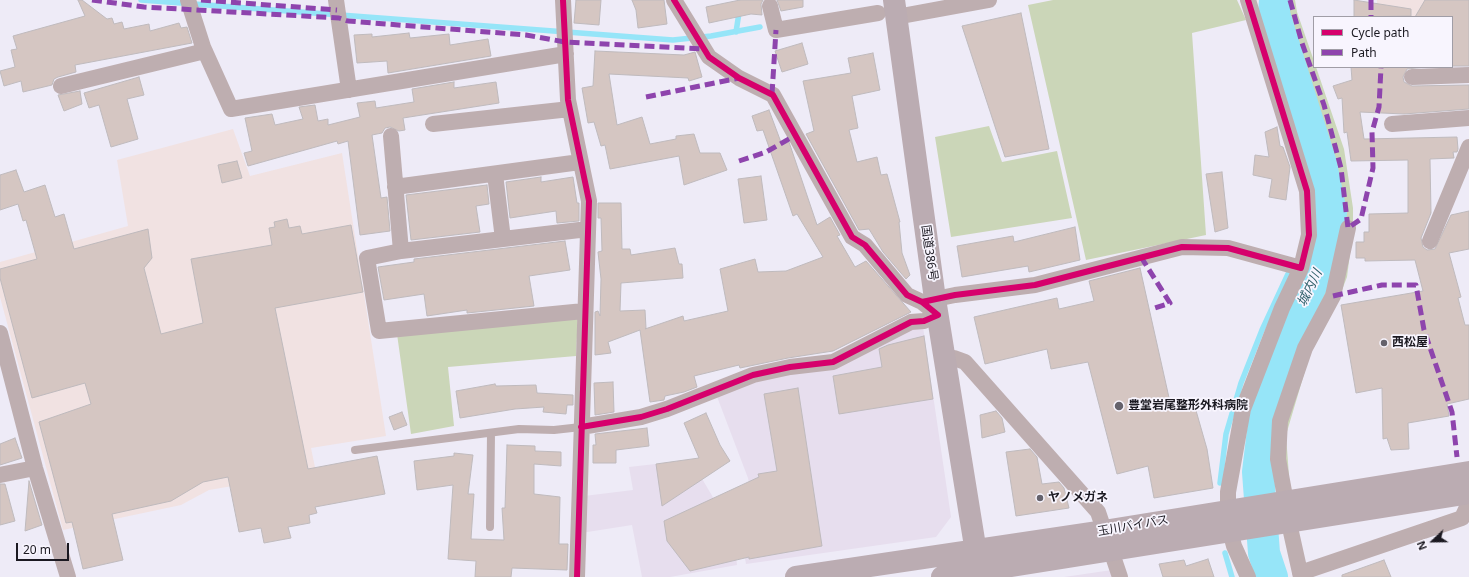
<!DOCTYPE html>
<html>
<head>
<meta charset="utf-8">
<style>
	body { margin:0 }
	#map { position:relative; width:1469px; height:577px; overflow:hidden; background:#eeebf7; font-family:"Noto Sans",sans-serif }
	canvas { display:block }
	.legend { position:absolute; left:1313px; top:16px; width:140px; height:52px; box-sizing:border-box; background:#f8f5fe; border:1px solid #a09da6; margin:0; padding:5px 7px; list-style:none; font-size:12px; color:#1b1921 }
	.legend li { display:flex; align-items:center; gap:8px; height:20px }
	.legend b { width:20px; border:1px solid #a09da6 }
	.north { position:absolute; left:1413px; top:521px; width:40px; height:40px; -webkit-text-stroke:3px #f8f5fe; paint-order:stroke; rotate:248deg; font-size:11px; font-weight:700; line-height:16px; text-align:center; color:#1b1921 }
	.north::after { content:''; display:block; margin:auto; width:14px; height:18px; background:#1b1921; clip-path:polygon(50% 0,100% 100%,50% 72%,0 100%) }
	.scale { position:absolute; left:16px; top:543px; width:53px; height:18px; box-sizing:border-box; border:2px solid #1b1921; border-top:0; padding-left:5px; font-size:12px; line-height:14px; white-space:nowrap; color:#1b1921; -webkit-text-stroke:3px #f8f5fe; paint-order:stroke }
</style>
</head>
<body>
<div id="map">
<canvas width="1469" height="577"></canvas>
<ul class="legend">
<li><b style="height:5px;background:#d6006c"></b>Cycle path</li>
<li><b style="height:5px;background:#8e44ad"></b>Path</li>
</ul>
<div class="north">N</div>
<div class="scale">20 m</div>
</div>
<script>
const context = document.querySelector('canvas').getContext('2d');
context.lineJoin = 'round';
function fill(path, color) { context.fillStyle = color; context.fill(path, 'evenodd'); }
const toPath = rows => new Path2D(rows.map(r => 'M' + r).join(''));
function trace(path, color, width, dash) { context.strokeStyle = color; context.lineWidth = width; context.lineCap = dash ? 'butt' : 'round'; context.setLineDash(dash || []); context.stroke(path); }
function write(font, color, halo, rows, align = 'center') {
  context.font = font + ' "Noto Sans","Noto Sans JP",sans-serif'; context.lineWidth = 3.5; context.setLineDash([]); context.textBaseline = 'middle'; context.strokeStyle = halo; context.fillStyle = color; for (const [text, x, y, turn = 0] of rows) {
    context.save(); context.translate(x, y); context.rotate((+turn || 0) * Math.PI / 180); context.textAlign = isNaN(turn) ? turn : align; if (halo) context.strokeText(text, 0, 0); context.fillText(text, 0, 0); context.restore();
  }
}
fill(toPath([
	[923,327,951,517,936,537,746,564,737,512,754,508,748,478,716,394,756,379,829,368,907,328],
	[691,460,734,533,737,565,670,577,642,577,632,525,581,533,584,496,633,490,629,467],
	[1112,570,1115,577,1064,577]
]), '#e7deee');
fill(toPath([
	[1377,0,1469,0,1452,17,1377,17],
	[233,129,250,176,342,153,386,436,311,448,316,472,209,490,181,505,63,530,0,297,0,262,128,226,117,160]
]), '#f1e2e2');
fill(toPath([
	[1053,0,1237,0,1246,20,1192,33,1206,235,1086,260,1028,5],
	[1284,0,1295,0,1297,12,1314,61,1314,67,1316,67,1344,149,1353,208,1353,230,1347,277,1335,308,1310,354,1286,435,1289,476,1267,478,1273,418,1293,344,1323,293,1336,223,1330,169,1284,9],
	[989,126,1002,162,1057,151,1072,218,951,237,935,137],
	[578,316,576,356,448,367,454,426,411,434,397,334]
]), '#cbd6b8');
trace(toPath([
	[141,0,673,40,711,36,760,27],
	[736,32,741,0],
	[1220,483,1226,434,1241,383,1262,330,1288,274],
	[1225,553,1232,577]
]), '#96e5f8', 5.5);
trace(toPath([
	[1272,577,1264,553,1258,472,1264,422,1282,344,1321,266,1331,213,1321,164,1274,14,1275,0]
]), '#96e5f8', 32);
const building = toPath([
	[78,0,82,0,107,19,112,18,114,24,122,22,124,29,149,24,150,31,179,23,181,28,187,27,192,43,75,65,76,72,58,77,54,79,52,85,23,92,21,81,4,86,0,71,15,67,11,50,17,49,13,36,85,16,78,0],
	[576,0,601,0,599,25,574,23,576,0],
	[632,0,664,0,667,24,638,28,636,10,632,0],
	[740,0,763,0,761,4,762,15,751,14,709,23,706,7,740,0],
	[777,0,803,0,803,7,781,11,777,0],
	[1354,0,1411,9,1411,16,1354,17,1354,0],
	[1425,0,1469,0,1469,66,1452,66,1452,17,1415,17,1425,0],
	[1021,13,1049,149,1005,157,962,26,1021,13],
	[409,33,410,38,449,34,450,45,488,39,491,56,388,73,387,61,357,63,354,35,372,34,372,37,409,33],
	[802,43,808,64,782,72,775,51,802,43],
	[595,51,684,55,695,52,702,77,689,81,688,78,609,74,617,125,642,117,650,144,676,139,676,136,694,134,700,153,720,153,727,170,684,185,679,156,610,169,605,145,601,146,594,122,588,123,582,88,593,86,595,51],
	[873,53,880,90,852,96,858,128,849,130,857,162,877,157,881,175,887,174,900,222,899,222,902,253,910,275,906,279,883,252,869,229,859,230,806,134,814,131,803,81,851,73,848,58,873,53],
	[1351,67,1426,67,1407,69,1403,77,1404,82,1412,86,1469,85,1469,109,1404,114,1360,112,1364,139,1457,137,1458,149,1457,152,1453,152,1454,158,1430,159,1431,213,1421,238,1423,247,1427,250,1435,249,1451,215,1469,211,1469,249,1449,253,1461,297,1458,298,1465,325,1469,325,1469,399,1447,404,1449,416,1408,423,1409,449,1391,450,1387,438,1383,439,1382,388,1356,393,1341,305,1423,291,1415,260,1365,261,1365,258,1356,258,1356,242,1364,242,1364,232,1369,232,1369,214,1408,213,1408,160,1351,161,1347,132,1344,133,1342,98,1338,99,1333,86,1352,80,1351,67],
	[139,77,144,95,127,99,138,139,111,147,99,105,89,108,84,93,139,77],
	[454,82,454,88,496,82,499,103,403,118,405,130,399,131,390,127,385,128,382,133,372,135,381,198,387,197,390,231,360,235,348,141,338,144,337,141,248,166,244,153,252,151,245,118,272,114,275,125,303,119,299,107,315,105,318,121,328,119,328,125,360,117,357,103,375,101,376,108,414,102,412,89,454,82],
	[80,91,82,104,64,111,58,95,80,91],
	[769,110,782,145,789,142,817,225,830,217,840,235,837,236,855,267,866,261,911,312,833,351,788,358,740,368,739,365,694,376,697,387,684,392,665,396,664,400,650,402,640,330,608,342,611,353,595,355,595,312,598,311,600,316,601,279,598,252,602,251,601,218,598,218,598,203,621,203,622,249,630,249,631,255,675,248,679,264,682,264,683,278,621,283,620,311,645,310,646,328,645,329,683,316,684,321,728,311,720,269,755,259,758,272,786,271,823,257,797,214,793,216,763,130,757,131,752,116,769,110],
	[1277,127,1280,146,1283,147,1290,167,1286,200,1269,197,1272,179,1253,175,1255,155,1269,157,1265,132,1277,127],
	[237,161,242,178,222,183,218,165,237,161],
	[16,170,24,192,45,185,55,217,64,214,74,249,148,229,152,258,144,268,161,334,203,323,191,259,272,245,269,228,275,227,274,222,287,219,289,228,300,226,302,234,351,225,363,292,275,308,308,469,377,456,385,494,315,507,317,513,309,515,310,523,288,527,291,538,264,543,261,528,239,532,228,477,203,482,171,501,112,514,123,560,83,569,72,522,66,523,39,422,91,404,85,383,32,398,0,278,0,269,37,259,26,220,23,221,18,204,0,210,0,175,16,170],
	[1222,172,1228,228,1215,232,1206,174,1222,172],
	[761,176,767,220,744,223,738,179,761,176],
	[541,177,541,182,573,177,577,203,579,203,579,221,557,223,556,211,510,218,506,182,541,177],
	[487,185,489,204,476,206,480,232,411,240,406,195,487,185],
	[1075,227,1080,260,1029,272,1028,266,962,277,957,246,1013,236,1014,242,1075,227],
	[565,241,570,270,529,276,534,306,467,313,467,310,427,316,424,294,384,300,378,267,414,262,414,259,565,241],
	[1140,268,1172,411,1195,407,1207,449,1213,488,1154,498,1148,466,1117,474,1088,362,1051,369,1047,349,985,364,974,317,1057,298,1059,309,1094,301,1089,281,1140,268],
	[924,336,933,399,839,414,833,376,882,367,879,349,888,345,924,336],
	[613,382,614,412,595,415,594,383,613,382],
	[495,384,496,386,536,385,537,393,573,395,573,405,567,405,566,414,543,412,544,407,515,409,460,418,456,391,495,384],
	[798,388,822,546,749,559,749,557,690,571,667,541,664,521,759,477,758,474,777,471,764,394,798,388],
	[996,411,1002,418,1005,432,982,438,980,415,996,411],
	[402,412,407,425,394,430,389,417,402,412],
	[706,413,720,445,730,461,662,506,656,464,699,458,684,423,706,413],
	[647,428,649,446,616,450,616,463,593,463,593,445,596,445,595,434,647,428],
	[15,438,22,458,0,465,0,444,15,438],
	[507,445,535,446,535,451,561,452,561,466,534,464,534,494,560,497,559,544,568,544,567,570,512,568,511,577,475,577,476,561,448,559,453,485,417,490,414,461,454,456,454,453,473,455,468,494,474,494,471,539,504,540,502,508,505,508,507,445],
	[1030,449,1037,457,1042,484,1059,482,1064,488,1069,508,1016,516,1006,452,1030,449],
	[29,481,42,525,25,531,29,481],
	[0,484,5,484,15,521,0,525,0,484],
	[1208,559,1214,577,1163,577,1159,564,1184,560,1186,566,1208,559],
	[1384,560,1391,577,1342,577,1342,575,1384,560]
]);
fill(building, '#d5c6c2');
trace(building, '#bfbabd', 1);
trace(toPath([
	[355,450,519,429,554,430,581,427],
	[490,527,491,433]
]), '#beaeb0', 8);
trace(toPath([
	[188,0,203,47,231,109,566,54],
	[336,0,349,90],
	[563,0,568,100,589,201,577,577],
	[770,6,776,30,878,13],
	[896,17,989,0],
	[1412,77,1469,75],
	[61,86,205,51],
	[433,124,570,109],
	[1392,124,1469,118],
	[391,136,401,251],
	[495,174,503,239],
	[395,187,580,162],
	[1430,241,1469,147],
	[926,301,955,295,1035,285,1182,247,1228,248,1301,268,1309,235,1307,191,1248,0],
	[584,311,379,331,367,258,401,251,588,229],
	[0,333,35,468,68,577],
	[945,358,954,358,965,362,1098,512,1120,577],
	[581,427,641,417,667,409,753,375,790,367,833,362,911,322,924,321,938,315,922,302,907,295,865,245,852,237,773,95,739,78,709,57,674,0],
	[0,475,35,468],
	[1286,502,1278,459,1280,421,1305,348,1333,296,1348,228],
	[1228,510,1228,492,1243,409,1282,308,1301,268],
	[1289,523,1301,577],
	[1230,531,1234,546,1248,577],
	[1300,573,1462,518,1469,503]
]), '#beaeb0', 16);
trace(toPath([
	[894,0,935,299,980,577],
	[796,577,1105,531,1469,472],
	[942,577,1469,493]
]), '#bbacb2', 22);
trace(toPath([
	[92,0,144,7,339,18,348,21,526,35,565,42,703,49],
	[201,0,337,10],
	[1290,0,1302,43,1324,105,1341,168,1348,228,1361,219,1373,168,1372,132,1379,107,1381,67],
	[1371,0,1371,17],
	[772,94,776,30],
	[646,97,739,78],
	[739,161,766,152,796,135],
	[1141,257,1170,303,1152,309],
	[1333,296,1382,285,1416,285,1424,330,1452,412,1457,457]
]), '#8e44ad', 5, [10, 5]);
trace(toPath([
	[563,0,568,100,589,201,577,577],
	[922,302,955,295,1035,285,1182,247,1228,248,1301,268,1309,235,1307,191,1248,0],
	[581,427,641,417,667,409,753,375,790,367,833,362,911,322,924,321,938,315,922,302,907,295,865,245,852,237,773,95,739,78,709,57,674,0]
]), '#d6006c', 6);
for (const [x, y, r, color] of [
	[1384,343,4,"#65626c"],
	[1119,406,5,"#65626c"],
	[1040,498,4,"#65626c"]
]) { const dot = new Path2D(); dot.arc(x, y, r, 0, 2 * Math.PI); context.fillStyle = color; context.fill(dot); trace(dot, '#f8f5fe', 1.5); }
write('12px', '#1b1921', '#f8f5fe', [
	["国道386号",929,253,82],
	["玉川バイパス",1133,526,-10]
]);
write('bold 12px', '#1b1921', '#f8f5fe', [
	["西松屋",1392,343],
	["豊堂岩尾整形外科病院",1128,406],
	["ヤノメガネ",1048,498]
], 'left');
write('italic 13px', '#2c5d67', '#f8f5fe', [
	["城内川",1310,288,-64]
]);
</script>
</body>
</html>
